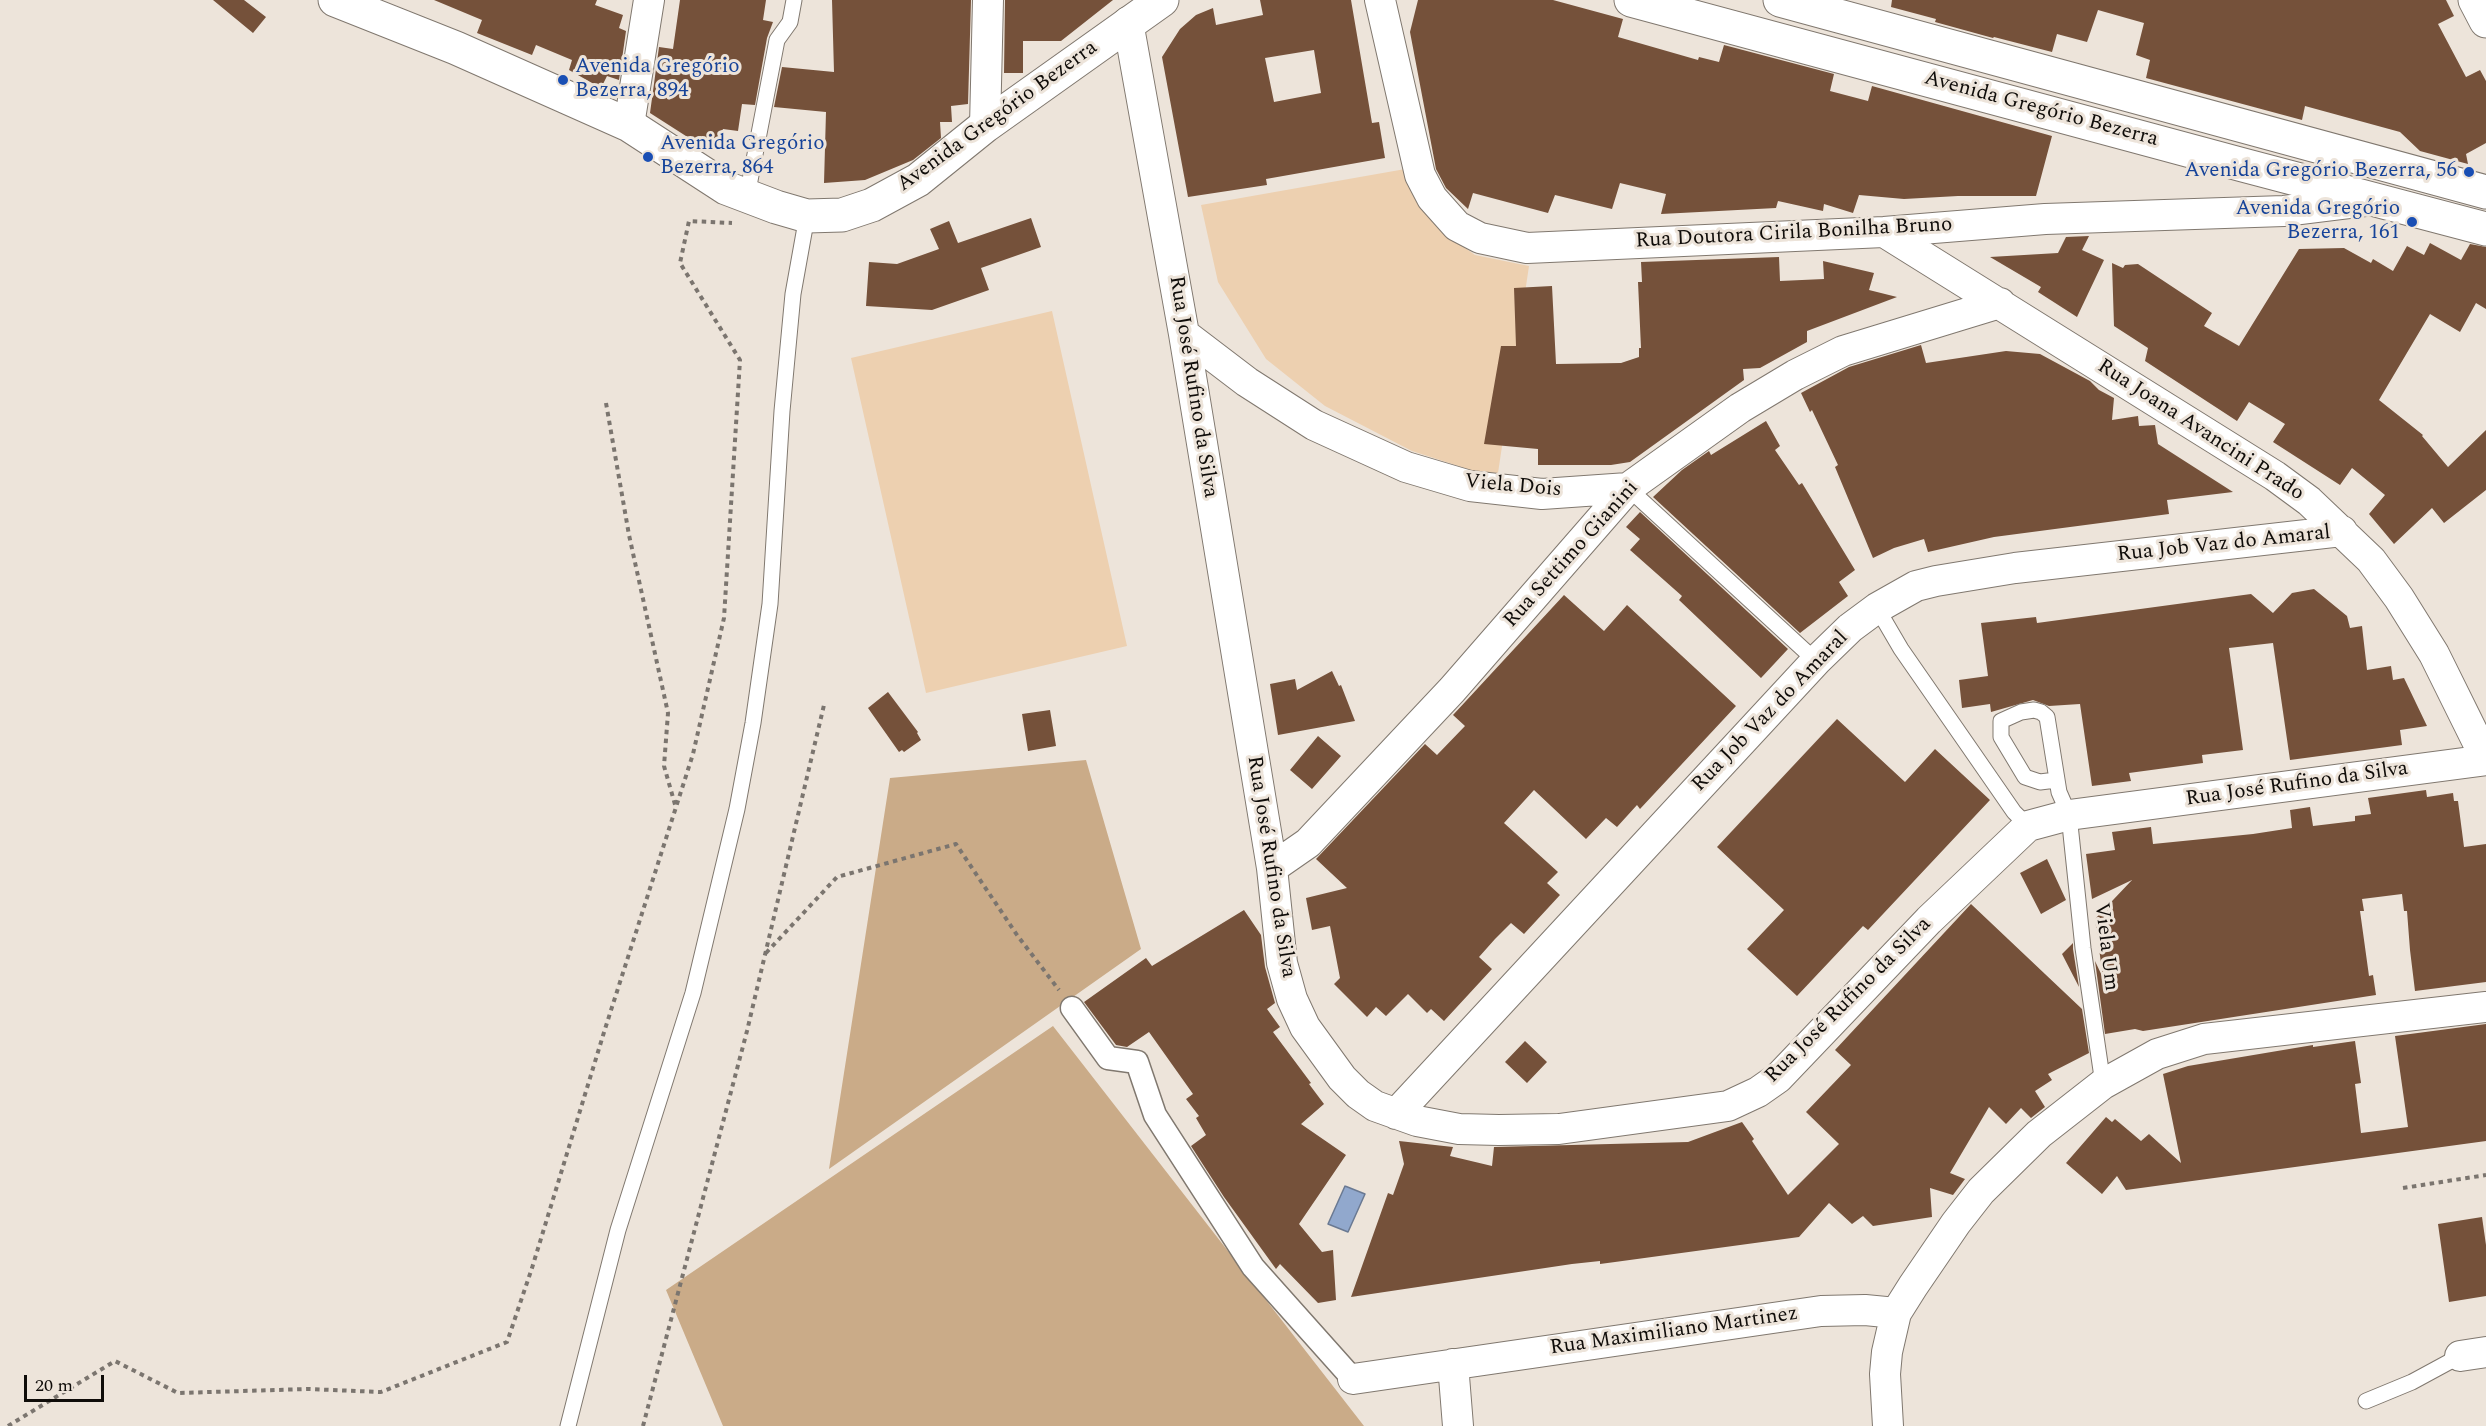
<!DOCTYPE html>
<html>
<head>
<meta charset="utf-8">
<style>
	body { margin:0 }
	#map { position:relative; width:2486px; height:1426px; overflow:hidden; background:#ede4da; font-family:Spectral,serif }
	canvas { display:block }
	.scale { position:absolute; left:24px; top:1375px; width:80px; height:27px; box-sizing:border-box; border:3px solid #0f0c09; border-top:0; padding-left:8px; font-size:18px; line-height:21px; white-space:nowrap; color:#0f0c09; -webkit-text-stroke:4px #ede4da; paint-order:stroke }
</style>
</head>
<body>
<div id="map">
<canvas width="2486" height="1426"></canvas>
<div class="scale">20 m</div>
</div>
<script>
const context = document.querySelector('canvas').getContext('2d');
context.lineJoin = 'round';
function fill(path, color) { context.fillStyle = color; context.fill(path, 'evenodd'); }
const toPath = rows => new Path2D(rows.map(r => 'M' + r).join(''));
function trace(path, color, width, dash) { context.strokeStyle = color; context.lineWidth = width; context.lineCap = dash ? 'butt' : 'round'; context.setLineDash(dash || []); context.stroke(path); }
function write(font, color, halo, rows, align = 'center') {
  context.font = font + ' Spectral,serif'; context.lineWidth = 6; context.setLineDash([]); context.textBaseline = 'middle'; context.strokeStyle = halo; context.fillStyle = color; for (const [text, x, y, turn = 0] of rows) {
    context.save(); context.translate(x, y); context.rotate((+turn || 0) * Math.PI / 180); context.textAlign = isNaN(turn) ? turn : align; if (halo) context.strokeText(text, 0, 0); context.fillText(text, 0, 0); context.restore();
  }
}
fill(toPath([
	[1411,168,1443,232,1475,255,1529,266,1498,473,1477,472,1412,451,1325,406,1266,359,1218,282,1201,205],
	[1052,311,1127,646,926,693,851,358]
]), '#edd0b0');
fill(toPath([
	[1086,760,1141,949,829,1169,890,778],
	[1053,1026,1364,1426,723,1426,666,1290]
]), '#caab88');
const water = toPath([
	[1345,1186,1365,1194,1348,1232,1328,1224,1345,1186]
]);
fill(water, '#91a8cd');
trace(water, '#6a7992', 1.5);
fill(toPath([
	[213,0,244,0,266,17,253,33],
	[434,0,597,0,595,5,623,15,619,28,626,31,619,80,607,76,601,88,569,70,572,60,536,45,532,55,477,33,482,20],
	[680,0,766,0,763,20,773,22,767,38,755,105,742,104,738,131,723,129,721,147,700,145,650,113,659,47,673,49],
	[832,0,971,0,968,104,951,106,952,122,940,122,941,138,913,160,865,180,824,183,826,112,774,107,782,67,834,72],
	[1005,0,1113,0,1061,41,1023,41,1023,73,1004,73],
	[1260,0,1351,0,1372,123,1379,122,1385,158,1266,179,1267,185,1188,197,1162,57,1180,29,1196,15,1213,8,1216,25,1263,15],
	[1314,50,1321,93,1274,102,1265,58],
	[1418,0,1553,0,1623,19,1618,37,1698,60,1699,57,1719,62,1724,45,1834,74,1830,91,1868,101,1872,86,2052,136,2036,196,1958,196,1904,199,1859,195,1853,213,1824,204,1823,211,1778,201,1776,208,1661,214,1666,194,1620,183,1612,209,1555,195,1548,213,1473,193,1468,209,1446,188,1436,169,1410,32],
	[1892,0,2446,0,2454,16,2438,24,2466,77,2480,70,2486,81,2486,143,2466,154,2468,164,2420,151,2400,132,2305,106,2302,120,2146,78,2150,60,2136,55,2144,23,2098,10,2087,42,2057,34,2052,52,1994,37,1993,38,1935,22,1936,19,1891,7],
	[1031,218,1041,247,981,268,989,290,932,310,866,306,869,262,897,264,939,249,930,229,949,221,958,243],
	[2089,236,2082,250,2104,260,2077,317,2038,292,2041,287,1990,257,2058,253,2066,237],
	[2430,243,2461,260,2470,244,2486,247,2486,309,2476,303,2460,332,2430,314,2379,400,2423,435,2422,436,2448,467,2486,430,2486,490,2444,523,2432,508,2394,544,2369,514,2385,495,2352,468,2340,485,2273,442,2285,424,2249,402,2237,421,2145,361,2148,348,2114,326,2112,263,2123,268,2125,265,2138,264,2212,313,2204,326,2239,346,2299,249,2344,248,2371,263,2373,259,2393,271,2407,246,2424,255],
	[1779,257,1780,281,1824,279,1823,261,1874,273,1869,290,1897,297,1807,331,1807,342,1760,368,1743,369,1744,380,1630,462,1611,465,1538,465,1538,449,1484,444,1501,346,1516,346,1514,288,1552,286,1556,364,1621,363,1639,357,1639,348,1641,348,1638,282,1642,282,1641,262],
	[1921,345,1926,363,2006,351,2040,354,2090,381,2099,390,2114,398,2112,420,2138,416,2139,426,2155,425,2158,444,2233,492,2167,500,2169,514,1994,537,1928,552,1924,539,1894,548,1873,558,1835,467,1838,465,1812,410,1810,412,1801,393,1849,367],
	[1766,421,1780,446,1775,450,1799,485,1802,483,1855,570,1839,582,1848,596,1800,633,1653,497,1682,470,1709,451,1711,455],
	[1640,512,1788,649,1761,678,1679,600,1682,596,1630,550,1640,539,1626,527],
	[2314,589,2347,616,2350,628,2362,626,2367,670,2391,666,2393,680,2404,678,2427,726,2400,730,2402,745,2290,760,2273,643,2229,648,2243,750,2202,755,2203,763,2129,773,2131,781,2092,786,2080,704,2049,706,2033,700,1991,712,1990,704,1962,708,1959,680,1988,676,1981,623,2036,617,2037,623,2251,594,2273,613,2292,593],
	[1564,595,1604,631,1627,605,1736,706,1640,809,1637,805,1617,827,1606,818,1586,839,1534,790,1504,823,1558,872,1547,883,1560,895,1524,934,1511,923,1495,939,1479,957,1492,969,1444,1021,1431,1009,1427,1013,1408,994,1386,1016,1376,1007,1367,1017,1334,984,1340,978,1330,926,1312,930,1306,898,1347,888,1316,859,1425,744,1437,755,1465,726,1453,715],
	[1332,671,1339,686,1341,685,1355,721,1278,735,1270,684,1295,679,1297,690],
	[888,692,918,732,917,733,921,740,904,752,902,750,899,752,868,708],
	[1050,710,1056,746,1028,751,1022,714],
	[1837,719,1905,782,1935,749,1990,800,1868,930,1863,926,1797,996,1747,949,1784,910,1717,847],
	[1318,736,1341,756,1312,789,1290,770],
	[2426,790,2427,797,2453,793,2454,801,2458,801,2464,847,2486,844,2486,982,2415,991,2410,950,2407,911,2404,911,2402,894,2362,899,2364,911,2360,911,2369,976,2373,975,2376,995,2143,1031,2135,1029,2105,1034,2095,961,2103,978,2095,919,2132,880,2092,899,2086,854,2115,850,2112,832,2151,827,2153,844,2253,834,2292,828,2290,810,2310,807,2313,826,2355,821,2355,816,2371,814,2368,798],
	[2047,859,2066,900,2041,914,2020,873],
	[1971,904,2082,1009,2089,1053,2048,1074,2052,1080,2035,1091,2045,1107,2031,1118,2021,1108,2006,1124,1989,1107,1950,1173,1965,1179,1953,1195,1930,1188,1932,1217,1873,1226,1863,1216,1852,1224,1829,1203,1799,1237,1615,1262,1600,1264,1600,1261,1572,1264,1351,1297,1388,1193,1393,1195,1404,1164,1399,1141,1453,1147,1450,1156,1492,1166,1494,1147,1688,1142,1742,1122,1754,1139,1752,1141,1788,1195,1839,1144,1806,1112,1851,1065,1835,1050],
	[1244,910,1261,935,1265,967,1275,1003,1267,1009,1280,1027,1273,1032,1311,1083,1309,1084,1324,1104,1301,1124,1346,1155,1299,1224,1322,1252,1333,1250,1336,1300,1318,1303,1280,1264,1276,1269,1224,1197,1191,1146,1206,1135,1196,1118,1199,1116,1186,1099,1193,1094,1149,1032,1127,1047,1116,1045,1084,1002,1146,958,1152,966],
	[2073,943,2073,949,2079,987,2062,954],
	[2486,1024,2486,1141,2126,1190,2117,1176,2102,1194,2066,1163,2106,1117,2112,1122,2115,1119,2141,1141,2149,1134,2181,1163,2163,1074,2188,1066,2313,1045,2313,1047,2355,1041,2361,1083,2355,1084,2361,1133,2408,1127,2395,1036],
	[1525,1041,1547,1062,1527,1083,1505,1062],
	[2482,1217,2486,1245,2486,1296,2449,1302,2438,1224]
]), '#75513a');
const service = toPath([
	[747,196,777,40,790,22,794,0],
	[1628,488,1816,661],
	[1877,608,1901,649,1969,747,2014,812,2028,826],
	[2056,780,2040,782,2025,777,2001,737,2001,721,2021,712,2034,710,2041,712,2047,717,2059,792,2069,815,2083,948,2103,1084],
	[2366,1401,2412,1382,2460,1356],
	[568,1426,618,1230,693,993,737,809,753,723,770,604,782,411,793,294,807,216]
]);
const pedestrian = toPath([
	[1072,1008,1108,1058,1137,1062,1155,1115,1253,1267,1353,1379]
]);
const minor = toPath([
	[1380,0,1420,175,1432,198,1457,226,1480,238,1527,248,1884,232,2045,219,2284,211,2373,200],
	[1128,22,1184,334,1272,868,1282,963,1292,999,1305,1027,1342,1078,1358,1094,1375,1106,1417,1121,1459,1129,1499,1130,1559,1129,1728,1106,1758,1092,1778,1078,1929,920,2028,826,2069,815,2486,760],
	[629,125,649,0],
	[985,126,988,0],
	[1884,232,2275,476,2309,501,2371,560,2399,598,2434,654,2486,759],
	[1184,334,1247,382,1314,425,1406,467,1470,486,1542,494,1628,488],
	[1272,868,1308,843,1452,690,1628,488,1740,408,1795,375,1843,351,2000,303],
	[1396,1114,1816,661,1850,628,1877,608,1916,586,1936,581,2015,568,2342,531],
	[2460,1356,2486,1352],
	[1453,1364,1458,1426],
	[1353,1379,1821,1311,1865,1310,1896,1313],
	[1888,1426,1885,1374,1887,1352,1896,1313,1913,1286,1956,1223,1981,1191,2039,1134,2103,1084,2157,1054,2204,1039,2486,1007]
]);
const tertiary = toPath([
	[335,0,456,48,629,125,726,188,776,207,807,216,842,215,872,205,918,180,985,126,1162,0],
	[1631,0,2243,165,2486,229],
	[1780,0,2486,192]
]);
const primary = toPath([
	[2475,0,2486,21]
]);
trace(service, '#80786f', 17);
trace(pedestrian, '#80786f', 25);
trace(minor, '#80786f', 32);
trace(tertiary, '#80786f', 35);
trace(primary, '#80786f', 35);
trace(toPath([
	[606,403,629,535,668,713,664,766,676,808],
	[766,953,837,877,956,844,1017,935,1059,990],
	[2403,1188,2486,1175],
	[8,1426,115,1361,178,1393,308,1389,381,1392,507,1342,532,1268,605,1029,693,754,724,618,740,360,680,263,689,221,732,223],
	[643,1426,747,1031,824,705]
]), '#7b756f', 4, [4.5, 4.5]);
trace(service, '#fff', 15);
trace(pedestrian, '#fff', 22);
trace(minor, '#fff', 30);
trace(tertiary, '#fff', 33);
trace(primary, '#fff', 33);
for (const [x, y, r, color] of [
	[563,80,6,"#1a4fb4"],
	[648,157,6,"#1a4fb4"],
	[2469,172,6,"#1a4fb4"],
	[2412,222,6,"#1a4fb4"]
]) { const dot = new Path2D(); dot.arc(x, y, r, 0, 2 * Math.PI); context.fillStyle = color; context.fill(dot); trace(dot, '#ede4da', 2); }
write('21px', '#164399', '#ede4da', [
	["Avenida Gregório",575,68],
	["Bezerra, 894",575,92],
	["Avenida Gregório",660,145],
	["Bezerra, 864",660,169],
	["Avenida Gregório Bezerra, 56",2457,172,"right"],
	["Avenida Gregório",2400,210,"right"],
	["Bezerra, 161",2400,234,"right"]
], 'left');
write('21px', '#0f0c09', '#ede4da', [
	["Avenida Gregório Bezerra",2041,110,15],
	["Avenida Gregório Bezerra",998,117,-36],
	["Rua Doutora Cirila Bonilha Bruno",1794,234,-3],
	["Rua José Rufino da Silva",1192,387,81],
	["Rua Joana Avancini Prado",2200,431,33],
	["Viela Dois",1513,487,5],
	["Rua Job Vaz do Amaral",2224,545,-6],
	["Rua Settimo Gianini",1572,555,-48],
	["Rua Job Vaz do Amaral",1771,712,-46],
	["Rua José Rufino da Silva",2297,785,-8],
	["Rua José Rufino da Silva",1270,867,81],
	["Viela Um",2105,947,83],
	["Rua José Rufino da Silva",1849,1001,-45],
	["Rua Maximiliano Martinez",1674,1332,-8]
]);
</script>
</body>
</html>
